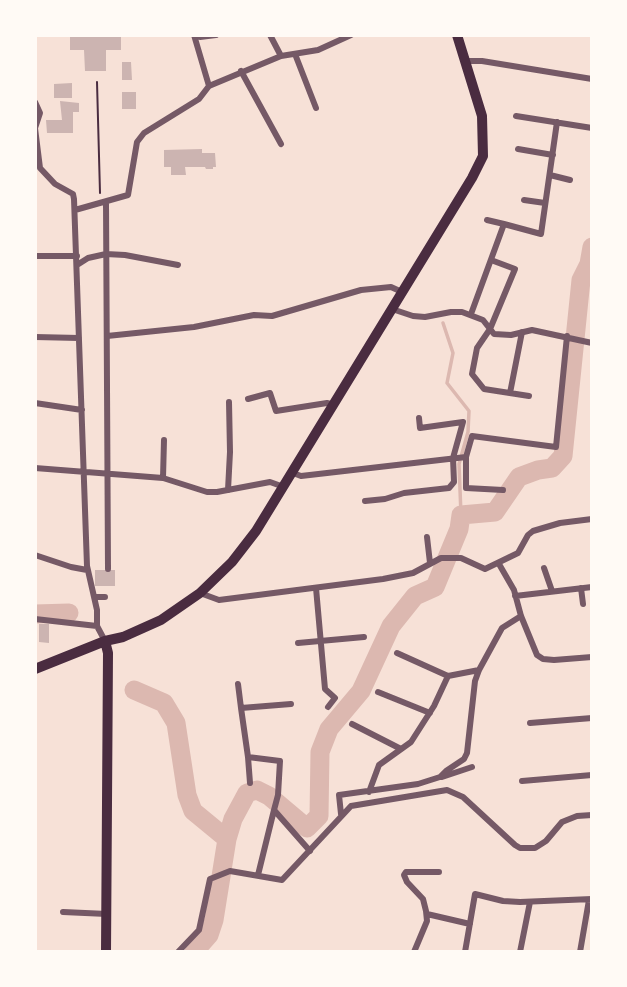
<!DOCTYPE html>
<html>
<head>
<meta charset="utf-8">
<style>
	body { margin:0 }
	#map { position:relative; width:627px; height:987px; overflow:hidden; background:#f7e1d7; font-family:"Asap Condensed",sans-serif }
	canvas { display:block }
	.frame { position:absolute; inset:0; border:37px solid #fffaf5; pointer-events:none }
</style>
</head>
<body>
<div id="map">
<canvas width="627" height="987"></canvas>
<div class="frame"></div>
</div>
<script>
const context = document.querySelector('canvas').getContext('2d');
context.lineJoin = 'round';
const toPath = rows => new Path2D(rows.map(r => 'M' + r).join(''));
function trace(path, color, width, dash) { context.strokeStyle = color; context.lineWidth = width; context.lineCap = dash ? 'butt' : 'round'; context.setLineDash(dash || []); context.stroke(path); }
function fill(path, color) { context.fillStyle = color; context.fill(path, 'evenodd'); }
trace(toPath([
	[443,323,453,353,447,383,469,411,468,432,459,464,461,515]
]), '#dcb8b0', 3.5);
trace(toPath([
	[35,614,69,613],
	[134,690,164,703,176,723,187,795,193,811,227,839],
	[194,952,209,935,214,920,227,839,233,819,247,793,257,790,269,796,307,828,319,816,320,752,329,729,361,691,391,626,415,596,435,587,459,529,461,515,495,512,519,477,538,470,552,468,563,456,581,280,589,264,592,247]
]), '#dcb8b0', 19);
fill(toPath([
	[70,35,121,35,121,50,106,50,106,71,85,71,84,50,70,50],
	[122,62,131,62,132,80,122,80],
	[72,83,72,98,54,98,54,84],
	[122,92,136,92,136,109,122,109],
	[60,101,79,103,79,112,73,112,73,133,47,133,46,120,62,120],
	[202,149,202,153,215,153,216,167,213,167,213,169,206,169,205,167,185,167,186,175,171,175,171,167,164,167,164,150],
	[95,570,115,570,115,586,95,586],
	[39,624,49,624,49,643,39,642]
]), '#ccb4b1');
trace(toPath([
	[97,82,100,193]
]), '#4a2c40', 2);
trace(toPath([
	[194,35,209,86],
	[194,35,200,37,216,35],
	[270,35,281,56],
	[295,54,316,108],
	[466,61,482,61,592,79],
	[241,71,281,144],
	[35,102,40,113,35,128,40,168,55,184,73,194,74,199,87,566,97,610,97,626,105,641],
	[516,116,592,128],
	[518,149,553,155],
	[550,175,570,180],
	[524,200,545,203],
	[106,202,108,569],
	[75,210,128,195,137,142,144,133,199,99,209,86,281,56,318,50,351,35],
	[487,220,504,224],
	[35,256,77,256],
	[491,260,515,269,490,329,477,348,472,374,484,389,529,396],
	[77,265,88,258,106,254,125,255,178,265],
	[392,309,413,316,425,317,451,312,462,312,483,320,494,334,511,335,532,330,592,343],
	[471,314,504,224,541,234,557,122],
	[107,336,194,327,254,315,272,316,361,290,391,287,402,292],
	[35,337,79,338],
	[510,393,522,332],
	[248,399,270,393,276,411,327,403,334,405],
	[35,403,82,410],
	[35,468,163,478,207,492,217,492,270,482,284,487],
	[293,473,301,476,466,457],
	[163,478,164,440],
	[228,490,230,452,229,402],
	[503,490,466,488,466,457,472,436,556,447,567,336],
	[365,501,385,499,404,493,449,488,454,482,453,458,463,422,420,428,419,418],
	[427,537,430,563],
	[35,555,71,567,87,570],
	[499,564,514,590,521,616,537,655,543,659,554,660,592,657],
	[544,568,552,591],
	[316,588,325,689,335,698,328,707],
	[581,588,583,604],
	[200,593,219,600,383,579,413,573,441,558,461,558,485,569,518,553,528,535,533,531,560,523,592,519],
	[515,596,592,587],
	[94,597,105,597],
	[35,619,97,626],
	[298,643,364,637],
	[397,653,448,676],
	[238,684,241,708],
	[378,692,430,713],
	[530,723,592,718],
	[352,724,401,749],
	[248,757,250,783],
	[442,777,472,767],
	[522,781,592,775],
	[369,792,379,765,411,742,434,706,448,676,479,670],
	[274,810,278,795,280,761,248,757,241,708,291,704],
	[341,814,339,795,418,784,440,777,446,771,464,759,467,753,475,681,479,670,502,628,521,616],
	[258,875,274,810,310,851],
	[63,912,107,914],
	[427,914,470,924],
	[178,952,199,930,210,879,230,871,282,880,351,806,447,790,463,797,515,845,520,848,535,848,546,841,562,822,577,816,592,815],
	[414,952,427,921,426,911,423,899,407,882,404,875,406,872,439,872],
	[465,952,475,894,503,901,520,902,592,899],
	[520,952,530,902],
	[580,952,589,900]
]), '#755966', 6);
trace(toPath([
	[105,641,108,653,106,952],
	[35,669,105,641,123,637,161,620,200,593,232,562,256,531,472,178,483,156,482,116,457,35]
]), '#4a2c40', 10);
</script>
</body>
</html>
